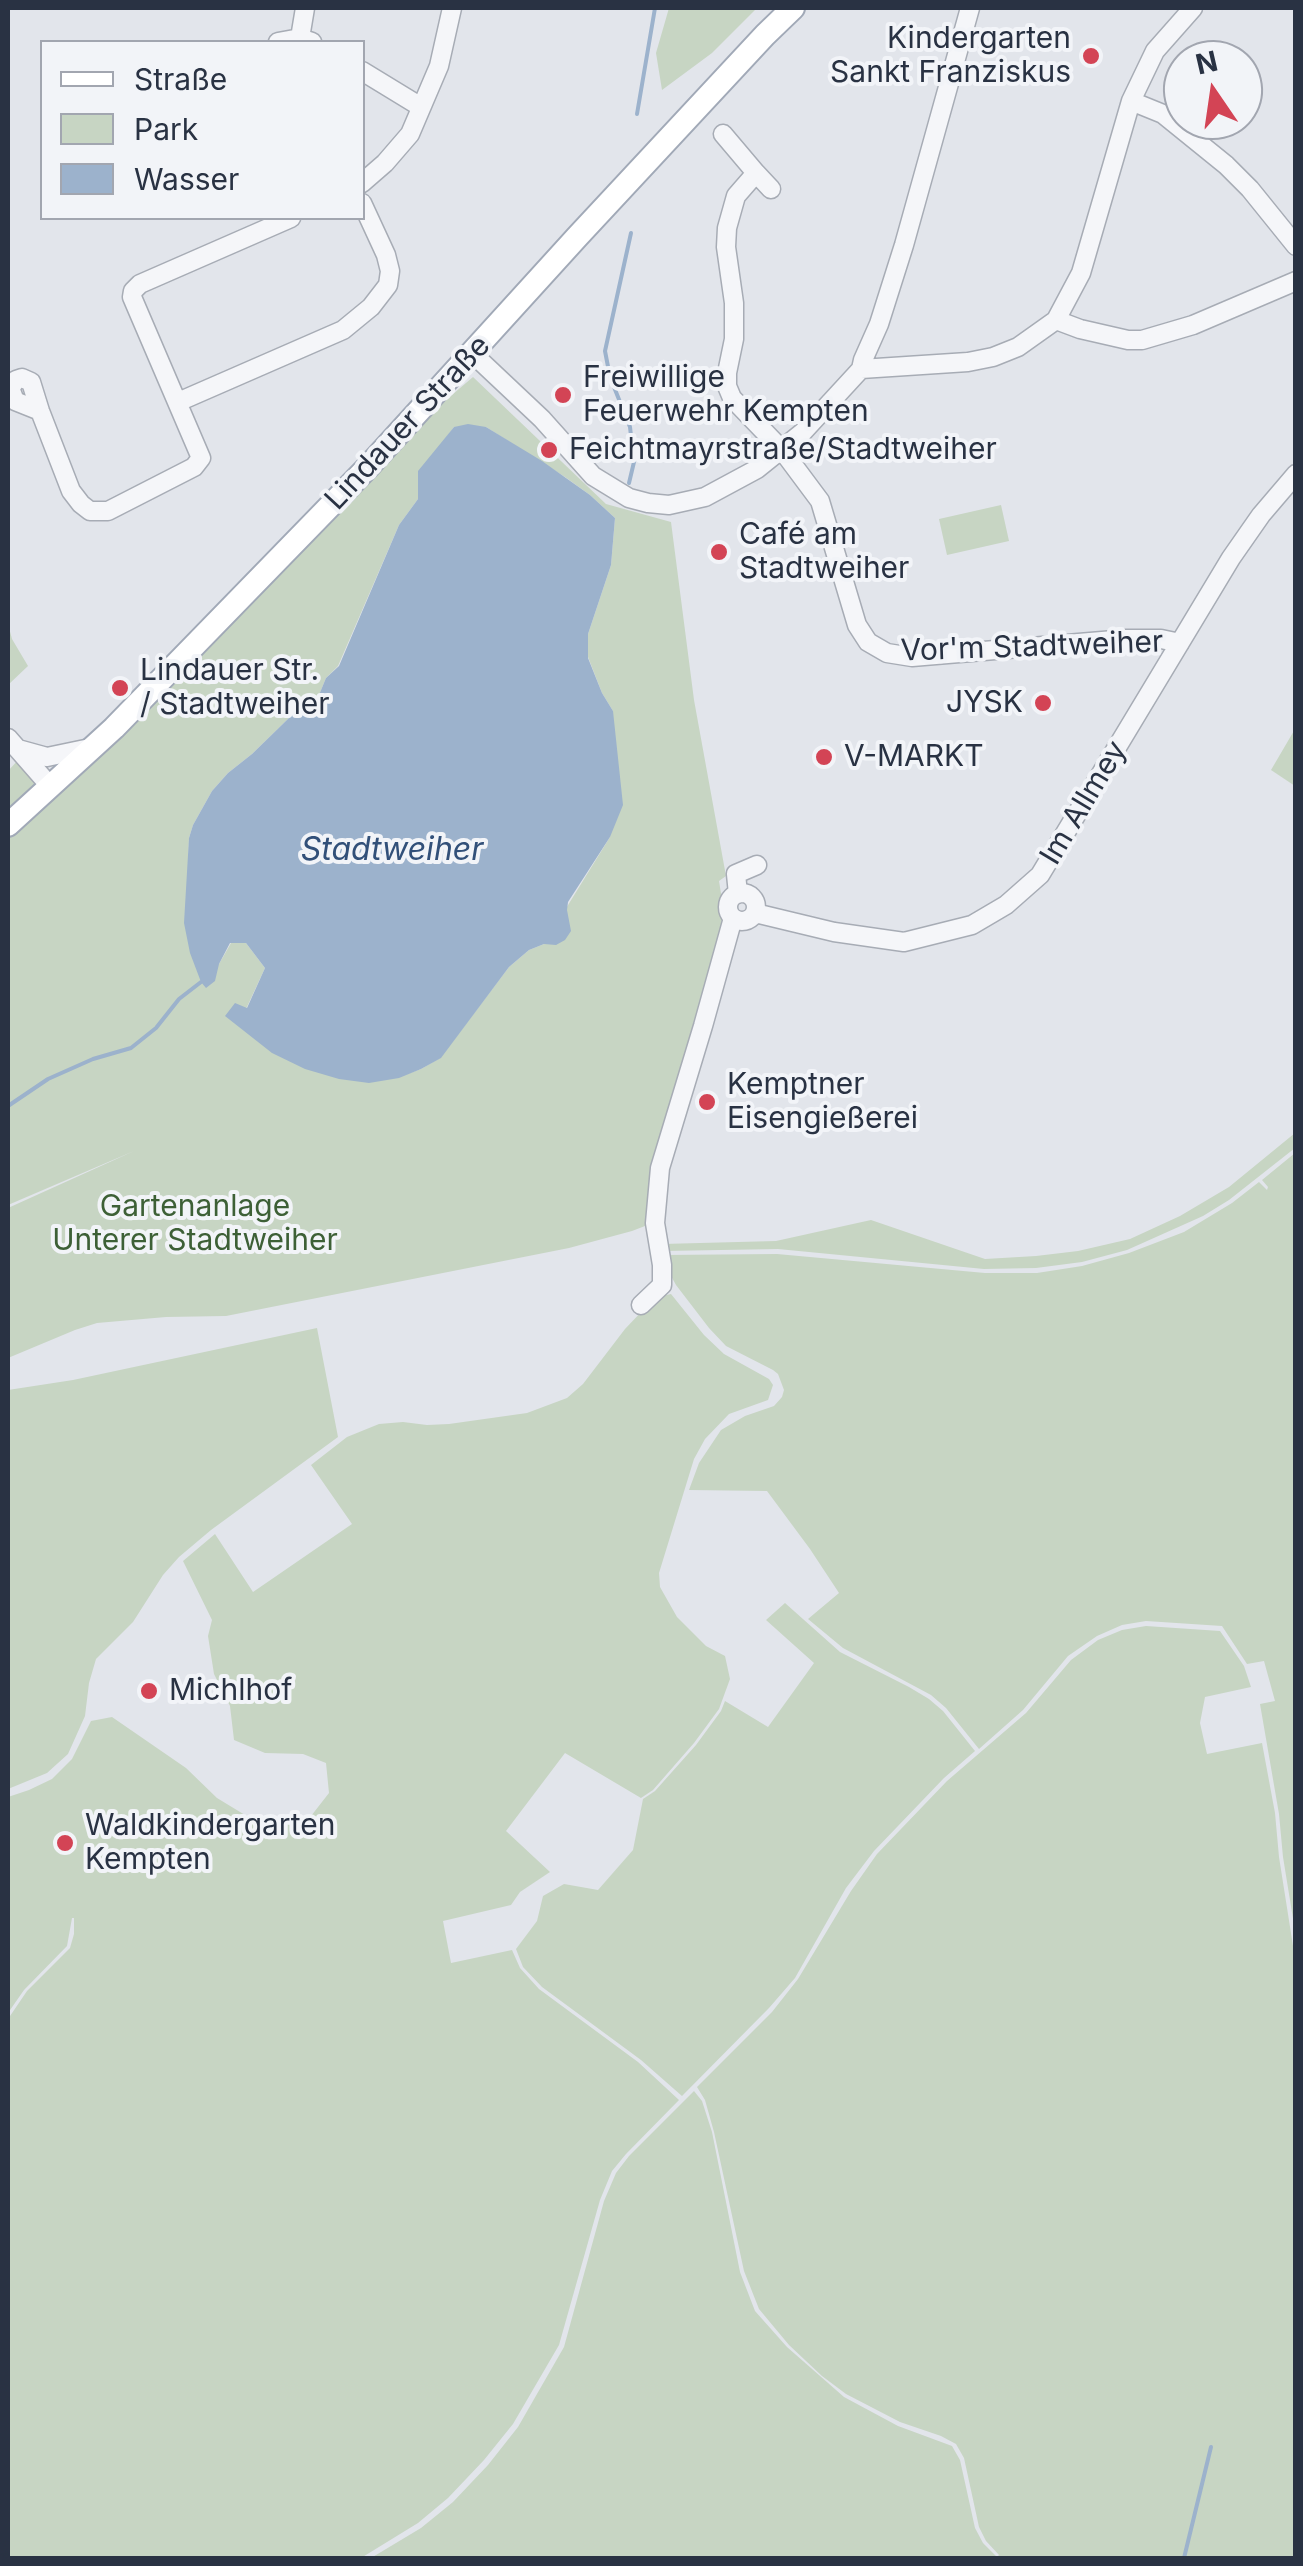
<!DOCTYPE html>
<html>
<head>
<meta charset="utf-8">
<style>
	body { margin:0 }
	#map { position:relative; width:1303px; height:2566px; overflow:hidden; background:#e2e5eb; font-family:Inter,sans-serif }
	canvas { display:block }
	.frame { position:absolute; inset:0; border:10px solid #293243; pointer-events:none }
	.legend { position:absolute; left:40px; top:40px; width:325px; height:180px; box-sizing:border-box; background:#f2f4f8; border:2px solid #a2a6b0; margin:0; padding:12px 18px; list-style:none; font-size:30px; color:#293243 }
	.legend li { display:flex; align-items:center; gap:20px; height:50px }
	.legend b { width:50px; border:2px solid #a2a6b0 }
	.north { position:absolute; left:1163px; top:40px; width:100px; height:100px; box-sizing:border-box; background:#f2f4f8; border:2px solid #a2a6b0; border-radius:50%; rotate:347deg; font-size:28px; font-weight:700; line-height:40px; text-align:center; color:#293243 }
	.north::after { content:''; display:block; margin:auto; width:35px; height:45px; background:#d34455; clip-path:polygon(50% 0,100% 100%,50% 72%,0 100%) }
</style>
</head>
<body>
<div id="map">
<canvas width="1303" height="2566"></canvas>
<div class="frame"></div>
<ul class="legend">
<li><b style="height:12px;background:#fff"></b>Straße</li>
<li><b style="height:28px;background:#c7d5c3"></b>Park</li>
<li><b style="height:28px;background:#9cb2cc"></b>Wasser</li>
</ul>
<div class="north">N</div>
</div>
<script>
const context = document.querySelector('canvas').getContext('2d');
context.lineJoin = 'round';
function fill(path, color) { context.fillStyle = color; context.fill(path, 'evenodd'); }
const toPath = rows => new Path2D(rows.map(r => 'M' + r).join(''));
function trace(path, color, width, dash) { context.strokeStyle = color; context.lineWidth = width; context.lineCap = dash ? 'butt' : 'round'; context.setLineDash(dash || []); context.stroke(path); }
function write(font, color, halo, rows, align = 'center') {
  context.font = font + ' Inter,sans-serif'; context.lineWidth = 8; context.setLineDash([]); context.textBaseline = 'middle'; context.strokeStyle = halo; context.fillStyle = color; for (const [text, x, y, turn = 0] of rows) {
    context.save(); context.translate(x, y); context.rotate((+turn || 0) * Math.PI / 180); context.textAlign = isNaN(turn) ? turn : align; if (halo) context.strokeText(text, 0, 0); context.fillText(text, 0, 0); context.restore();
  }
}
fill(toPath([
	[669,8,757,8,712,53,662,90,656,53],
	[473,377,606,504,671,522,694,700,726,876,719,881,723,906,721,930,651,1220,645,1226,632,1231,569,1248,226,1316,166,1317,97,1323,75,1330,8,1358,8,1208,134,1151,8,1205,8,839,90,766,166,692,371,477,446,400],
	[454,427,486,427,565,477,590,495,615,518,611,565,588,634,588,657,602,693,613,711,610,837,544,944,529,950,509,967,440,1058,421,1069,399,1077,369,1082,246,1009,265,968,246,943,231,943,219,964,188,872,189,838,193,825,212,791,228,773,252,754,291,716,319,695,326,678,338,666,399,525,418,499,444,441],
	[1001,505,1009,541,947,555,939,519],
	[8,624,12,639,28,666,8,685],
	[1295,729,1295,786,1271,770],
	[19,759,40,784,8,814,8,771],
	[1295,1133,1295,1148,1229,1200,1203,1216,1127,1250,1082,1262,1036,1268,984,1269,778,1249,664,1251,662,1244,776,1241,871,1220,985,1259,1036,1256,1078,1251,1130,1239,1180,1216,1229,1187],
	[1295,1153,1295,1931,1283,1857,1279,1814,1260,1704,1275,1701,1264,1661,1247,1664,1222,1626,1146,1621,1122,1625,1097,1636,1068,1656,1023,1710,979,1749,946,1708,931,1695,843,1648,808,1619,839,1593,810,1549,767,1491,689,1490,699,1463,721,1430,745,1416,774,1406,782,1397,784,1390,778,1374,773,1370,726,1346,709,1328,676,1285,665,1265,664,1255,777,1254,985,1273,1037,1273,1082,1266,1129,1253,1184,1232,1232,1203,1259,1182,1267,1190,1268,1187,1262,1180],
	[671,1294,704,1335,724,1354,769,1379,773,1385,768,1400,729,1414,705,1439,694,1459,659,1573,660,1587,677,1617,706,1646,725,1656,730,1679,719,1709,694,1743,653,1790,641,1798,565,1753,506,1831,550,1872,520,1892,511,1905,443,1921,451,1963,512,1950,520,1968,539,1989,638,2062,679,2100,626,2154,612,2171,600,2200,559,2345,513,2424,484,2460,448,2498,418,2523,361,2558,8,2558,8,2019,27,1991,70,1948,74,1934,74,1918,72,1918,67,1946,24,1990,8,2013,8,1797,29,1790,52,1779,72,1759,91,1721,112,1717,186,1768,217,1798,245,1815,280,1819,311,1816,329,1793,326,1763,303,1754,265,1753,234,1740,230,1706,214,1674,208,1636,212,1620,183,1561,215,1534,253,1592,352,1524,311,1465,347,1437,379,1424,403,1422,427,1425,449,1424,527,1413,567,1398,583,1384,625,1329,645,1308,662,1296],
	[317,1328,338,1437,211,1530,179,1557,163,1575,133,1622,96,1659,89,1683,85,1716,68,1754,47,1773,8,1789,8,1390,73,1380],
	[785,1603,840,1652,909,1687,929,1699,943,1711,975,1751,944,1778,874,1851,846,1888,795,1978,769,2008,682,2096,641,2060,542,1987,523,1967,516,1949,537,1921,543,1896,564,1884,598,1890,633,1850,643,1799,655,1791,696,1745,721,1711,725,1701,768,1727,814,1663,766,1620],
	[1146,1626,1220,1631,1244,1666,1251,1687,1205,1697,1200,1723,1207,1754,1262,1743,1275,1813,1279,1857,1296,1965,1295,2558,371,2558,421,2528,453,2502,488,2465,518,2427,564,2347,604,2201,616,2173,629,2156,694,2091,702,2101,712,2132,740,2272,755,2311,787,2347,844,2397,898,2426,952,2446,960,2460,975,2528,983,2543,997,2557,999,2555,986,2541,979,2527,964,2458,956,2444,941,2436,900,2422,846,2394,822,2376,789,2345,759,2309,744,2271,714,2132,705,2100,697,2087,772,2012,798,1979,851,1891,877,1854,947,1781,1026,1713,1071,1660,1098,1640,1122,1630]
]), '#c7d5c3');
fill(toPath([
	[468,424,486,427,542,461,590,495,615,518,611,565,588,634,588,658,602,693,613,711,623,805,610,837,568,902,567,910,571,931,565,940,556,945,544,944,529,950,509,967,441,1058,421,1069,399,1078,369,1083,339,1079,305,1069,272,1053,225,1016,235,1003,247,1008,265,968,246,943,230,943,219,964,215,981,206,988,201,982,190,953,184,923,189,838,193,825,212,791,228,773,252,754,291,716,319,695,326,678,339,666,399,525,418,499,418,471,454,427]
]), '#9cb2cc');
trace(toPath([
	[637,114,655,8],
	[629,483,634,462,630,427,610,377,605,351,631,233],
	[8,1106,48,1079,93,1059,131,1048,156,1028,179,999,201,982],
	[1184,2558,1211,2447]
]), '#9cb2cc', 4);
const minor = toPath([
	[300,38,305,8],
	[278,42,300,38,312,42],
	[362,71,421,107],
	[1131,101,1163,114,1226,165,1250,189,1296,246],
	[723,134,756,173],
	[362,183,385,163,410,134,439,66,452,8],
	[771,189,756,173,736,196,727,228,726,247,734,303,734,339,727,373,727,386,732,398,782,450,820,501,857,625,868,642,887,653,912,657,1126,639,1161,639,1180,643],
	[1056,320,1080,329,1128,340,1142,340,1193,325,1296,281],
	[473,354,542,419,593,476,629,498,648,503,669,505,705,497,757,469,803,432,861,369,863,360,879,324,904,245,970,8],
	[861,369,968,362,993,357,1018,347,1056,320,1081,273,1131,101,1155,51,1193,8],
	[178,402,343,330,371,307,388,285,390,271,386,255,362,203],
	[40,411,15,401,10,388,16,380,22,378,31,382,40,411,71,491,81,504,90,511,108,511,194,467,201,458,132,297,133,291,140,284,291,218],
	[8,738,50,786],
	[18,749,47,757,90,748],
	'728 907a14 14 0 1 1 28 0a14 14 0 1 1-28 0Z',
	[738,894,736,874,757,865],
	[755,913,834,932,904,942,972,925,1006,905,1040,875,1231,558,1261,515,1296,474],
	[641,1305,662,1285,662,1265,655,1223,660,1168,703,1026,733,918]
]);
const major = toPath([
	[8,825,114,728,367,468,577,237,765,35,793,8]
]);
trace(minor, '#a7acb5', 21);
trace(major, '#a1a9b7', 26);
trace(minor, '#f5f6f9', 18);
trace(major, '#fff', 22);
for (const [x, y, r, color] of [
	[1091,56,10,"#d34455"],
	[563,395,10,"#d34455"],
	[549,450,10,"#d34455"],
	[719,552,10,"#d34455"],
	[120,688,10,"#d34455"],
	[1043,703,10,"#d34455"],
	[824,757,10,"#d34455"],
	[707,1102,10,"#d34455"],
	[149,1691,10,"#d34455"],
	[65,1843,10,"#d34455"]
]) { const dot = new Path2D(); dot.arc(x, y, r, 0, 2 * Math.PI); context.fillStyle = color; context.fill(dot); trace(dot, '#f2f4f8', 4); }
write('30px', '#293243', '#f2f4f8', [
	["Kindergarten",1071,39,"right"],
	["Sankt Franziskus",1071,73,"right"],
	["Freiwillige",583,378],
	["Feuerwehr Kempten",583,412],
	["Feichtmayrstraße/Stadtweiher",569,450],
	["Café am",739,535],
	["Stadtweiher",739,569],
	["Lindauer Str.",140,671],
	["/ Stadtweiher",140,705],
	["JYSK",1023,703,"right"],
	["V-MARKT",844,757],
	["Kemptner",727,1085],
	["Eisengießerei",727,1119],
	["Michlhof",169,1691],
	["Waldkindergarten",85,1826],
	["Kempten",85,1860]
], 'left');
write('30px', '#293243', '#f2f4f8', [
	["Lindauer Straße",408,423,-47],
	["Vor'm Stadtweiher",1032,647,-2],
	["Im Allmey",1084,803,-59]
]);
write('30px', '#3d6036', '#f2f4f8', [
	["Gartenanlage",195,1207],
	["Unterer Stadtweiher",195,1241]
]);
write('italic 32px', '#325079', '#f2f4f8', [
	["Stadtweiher",392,850]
]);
</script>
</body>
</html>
